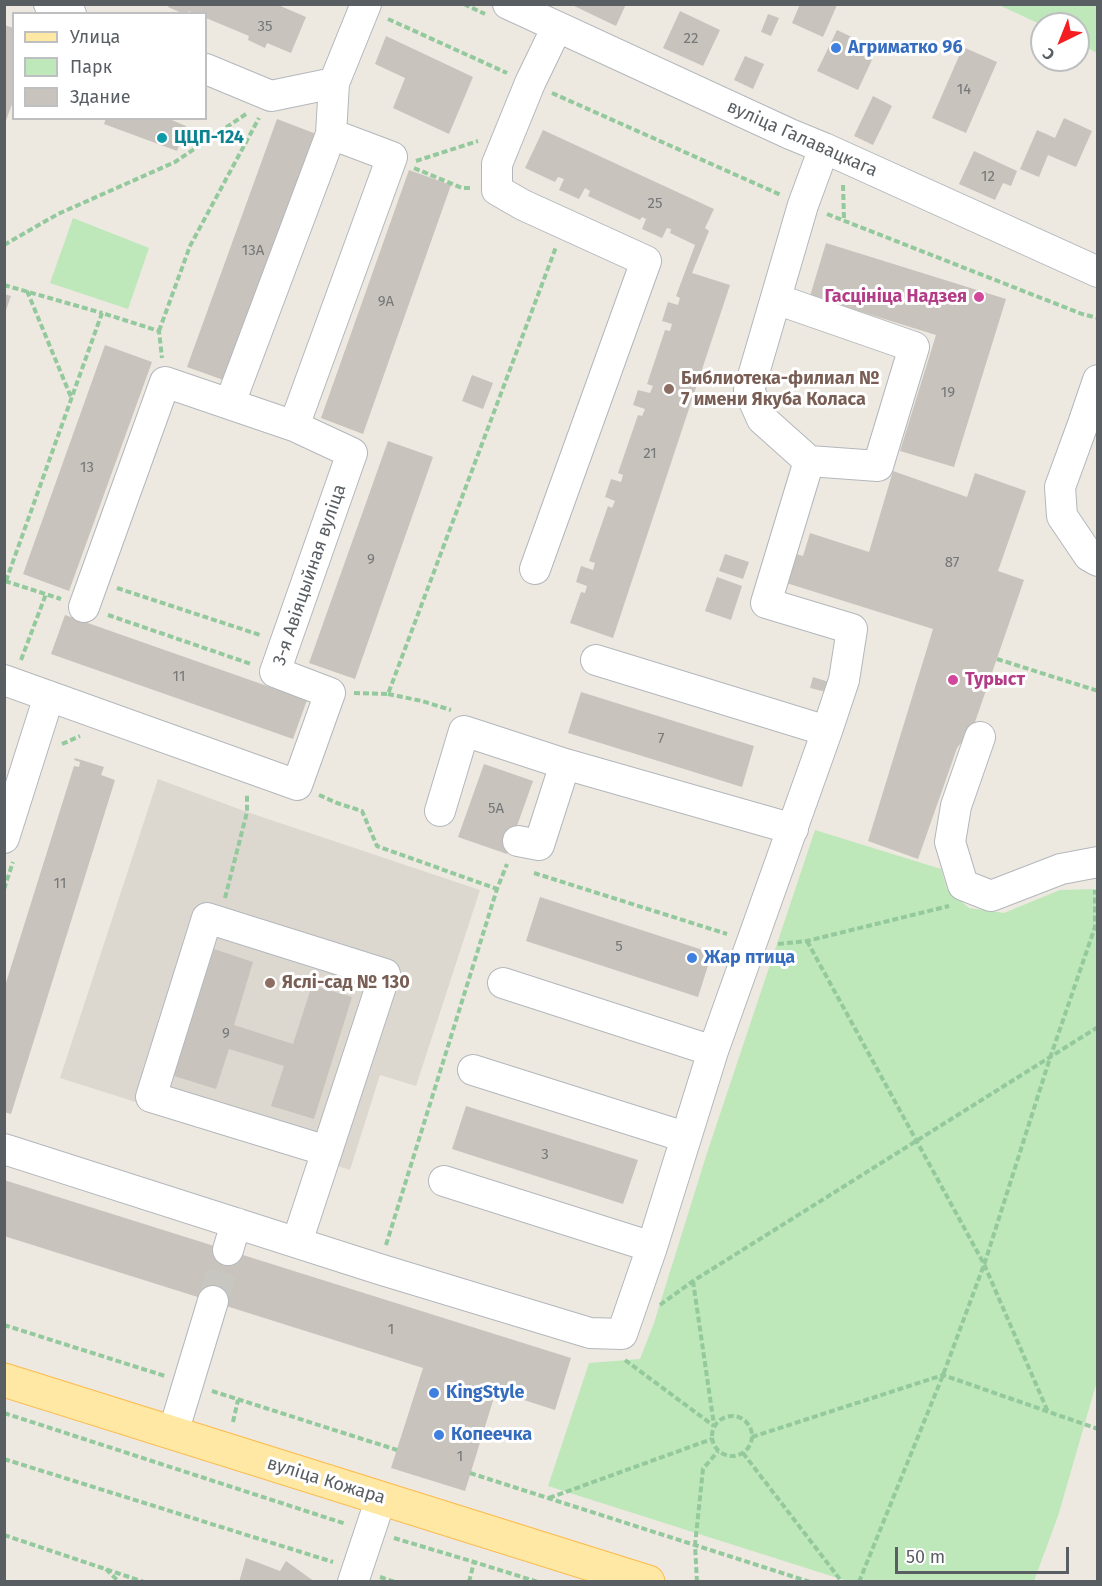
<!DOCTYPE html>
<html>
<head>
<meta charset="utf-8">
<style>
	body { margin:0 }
	#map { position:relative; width:1102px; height:1586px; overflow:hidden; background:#ede9e0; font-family:"Fira Sans",sans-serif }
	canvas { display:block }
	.frame { position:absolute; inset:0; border:6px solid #595e62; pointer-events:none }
	.legend { position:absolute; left:12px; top:12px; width:195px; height:108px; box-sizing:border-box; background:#fff; border:2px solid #bdbfc0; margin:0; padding:8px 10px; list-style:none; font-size:18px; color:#595e62 }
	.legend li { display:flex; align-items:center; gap:12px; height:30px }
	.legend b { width:30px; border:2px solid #bdbfc0 }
	.north { position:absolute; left:1030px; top:12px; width:60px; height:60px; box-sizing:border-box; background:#fff; border:2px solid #bdbfc0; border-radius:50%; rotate:223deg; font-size:16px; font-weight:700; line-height:24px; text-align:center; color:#595e62 }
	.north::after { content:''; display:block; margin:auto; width:21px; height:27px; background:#f61d20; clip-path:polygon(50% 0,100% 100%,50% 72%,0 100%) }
	.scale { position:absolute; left:895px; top:1547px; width:174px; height:27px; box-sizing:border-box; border:3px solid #595e62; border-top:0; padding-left:8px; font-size:18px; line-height:21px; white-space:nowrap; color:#595e62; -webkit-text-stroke:4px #fff; paint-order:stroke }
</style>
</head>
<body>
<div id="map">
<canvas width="1102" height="1586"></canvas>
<div class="frame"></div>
<ul class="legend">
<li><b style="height:8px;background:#ffe8a3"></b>Улица</li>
<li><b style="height:16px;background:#bee7ba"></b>Парк</li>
<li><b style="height:16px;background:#c8c3bd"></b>Здание</li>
</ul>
<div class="north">С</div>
<div class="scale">50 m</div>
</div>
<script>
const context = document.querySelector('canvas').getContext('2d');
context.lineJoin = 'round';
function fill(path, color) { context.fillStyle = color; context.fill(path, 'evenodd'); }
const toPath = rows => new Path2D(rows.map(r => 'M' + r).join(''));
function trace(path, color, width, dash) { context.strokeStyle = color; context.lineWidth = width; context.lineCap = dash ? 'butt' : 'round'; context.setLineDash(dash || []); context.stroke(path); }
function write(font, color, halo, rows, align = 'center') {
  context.font = font + ' "Fira Sans",sans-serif'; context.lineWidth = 6; context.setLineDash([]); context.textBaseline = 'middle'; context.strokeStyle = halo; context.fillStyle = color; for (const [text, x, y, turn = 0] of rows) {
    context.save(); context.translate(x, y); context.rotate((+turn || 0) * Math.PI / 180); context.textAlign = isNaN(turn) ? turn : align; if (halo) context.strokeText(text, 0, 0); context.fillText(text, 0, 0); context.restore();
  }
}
fill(toPath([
	[158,779,247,812,480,890,416,1086,380,1075,350,1170,60,1078]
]), '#ddd8cf');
fill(toPath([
	[999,5,1097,5,1097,53,1078,43,1078,24,1042,24,1042,25],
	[73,218,149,248,128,309,50,283],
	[815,830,941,869,947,889,969,908,1004,913,1060,890,1097,889,1097,1381,1058,1516,1034,1581,847,1581,548,1486,589,1363,640,1359,654,1323,707,1153]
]), '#bee7ba');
fill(toPath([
	[169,4,276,4,306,17,291,53,267,43,265,48,248,40,249,36,206,18,206,14,195,14,189,11,188,14,184,14,168,7],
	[570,4,626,4,616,26],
	[800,4,837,5,823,37,792,23],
	[680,11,720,30,703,66,663,48],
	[768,14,779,18,771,36,761,32],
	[4,25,14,28,14,99,5,123],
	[837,30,877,49,858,90,817,71],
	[386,36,473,77,449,134,393,108,405,78,375,64],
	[963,47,997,62,966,133,932,118],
	[745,56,764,64,753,89,734,80],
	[873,96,892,106,873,145,854,136],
	[106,118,167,118,186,126,177,151,104,124],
	[1064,118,1092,131,1076,167,1048,155,1039,177,1020,169,1037,130,1055,138],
	[277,119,319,135,229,382,187,367],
	[543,130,714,209,705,228,709,231,692,273,730,285,613,638,570,623,581,592,585,593,587,586,576,582,581,566,593,570,595,563,589,561,608,506,612,508,615,501,605,497,611,479,621,482,623,475,618,473,638,415,642,416,645,409,633,405,638,390,650,393,653,386,647,384,665,330,670,331,672,324,662,321,668,302,678,305,680,298,676,296,695,245,670,233,671,229,667,228,662,238,642,229,646,219,642,217,640,220,588,196,590,191,585,188,579,199,559,190,564,179,558,177,555,182,525,168],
	[974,151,1017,171,1011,186,1003,183,995,200,959,184],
	[409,170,451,185,363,434,321,418],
	[826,243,1006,299,954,467,900,451,936,335,810,296],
	[4,294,11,296,5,313,4,313],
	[105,345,152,362,69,591,23,574],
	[472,375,493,383,483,409,462,401],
	[388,441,433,457,355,679,309,663],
	[893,471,967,497,975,473,1026,491,998,571,1024,580,973,728,957,748,918,859,868,841,933,629,780,581,789,552,803,556,810,533,869,552],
	[725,554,749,562,743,579,719,571],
	[717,577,742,586,731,620,705,611],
	[65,615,307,700,293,739,51,654],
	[813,677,829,682,826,692,810,688],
	[581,692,754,746,742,787,568,733],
	[75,758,104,767,101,775,115,780,11,1114,4,1112,4,989,74,766,79,767,80,762,74,760],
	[484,764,533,781,507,854,458,837],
	[540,897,712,953,698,997,526,941],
	[214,949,253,962,234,1025,293,1044,312,985,352,997,314,1119,271,1106,284,1066,229,1049,216,1089,174,1076],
	[466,1106,638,1160,623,1204,452,1149],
	[4,1180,571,1358,555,1410,496,1391,465,1491,391,1468,423,1368,4,1236],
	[246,1558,280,1571,286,1561,315,1582,239,1582]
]), '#c8c3bd');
trace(toPath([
	[213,1301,228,1250]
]), '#c8c6c0', 30, [30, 15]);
const minor = toPath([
	[49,4,71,14],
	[508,4,790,134,824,148,1098,272],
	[206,69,271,96,334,83],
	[824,148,803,205,749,390,762,419,809,461,766,603,852,629,844,680,827,731],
	[776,299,914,347,878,466,809,461],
	[1098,380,1083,424,1060,487,1062,516,1089,556,1098,561],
	[230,403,331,134,334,83,366,4],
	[294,426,392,157,331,134],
	[535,569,646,261,523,205,497,190,497,164,530,83,557,27],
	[4,680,297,785,330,693,275,672,352,453,294,426,165,382,84,607],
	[980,737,956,806,950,842,963,885,991,896,1061,869,1098,862],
	[565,764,793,829],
	[440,811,464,731,565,764,539,845,518,841],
	[4,838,49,696],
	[503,983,713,1051],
	[473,1070,685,1137],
	[4,1149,379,1269,590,1333,622,1334,652,1247,713,1051,827,731,596,660],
	[444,1181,652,1247],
	[297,1242,327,1151,385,974,207,918,151,1097,327,1151],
	[228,1250,236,1223],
	[173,1433,213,1301],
	[353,1582,381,1498]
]);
const major = toPath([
	[4,1380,648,1582]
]);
trace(minor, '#b3b7bc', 32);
trace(major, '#fcba4a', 35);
trace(toPath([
	[464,4,485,14],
	[388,19,507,73],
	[552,93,781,195],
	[416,161,478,141],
	[414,168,462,188,472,188],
	[843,185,844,220],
	[827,214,1082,314,1098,318],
	[4,245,58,214,175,162,246,114],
	[4,285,102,313],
	[27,291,71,397],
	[159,331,190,246,259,118],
	[5,581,61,599],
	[6,581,102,313,159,331,162,358],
	[117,588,260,635],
	[108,615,251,664],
	[997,659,1098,691],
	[21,660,46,594],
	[354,693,388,694,556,247],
	[388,694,422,701,451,710],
	[62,744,80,736],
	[319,795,337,803,362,811,377,846,497,889],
	[534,873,727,934],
	[4,889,13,862],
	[225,898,247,812,247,794],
	[807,941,984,1264,1048,1412],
	[778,944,807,941,949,906],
	[386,1245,497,889,507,864],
	[693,1281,714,1425],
	[660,1305,693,1281,1098,1027],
	[4,1325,165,1376],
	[625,1360,714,1426],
	[212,1391,397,1450],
	[4,1413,346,1524],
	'712 1436a20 20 0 1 1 40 0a20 20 0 1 1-40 0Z',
	[233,1422,238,1400],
	[752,1437,943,1375,1098,1429],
	[743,1453,842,1582],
	[4,1459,333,1562],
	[470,1473,810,1582],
	[549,1498,712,1439],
	[4,1535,144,1582],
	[394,1538,474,1562],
	[106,1569,119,1582],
	[380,1577,395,1582],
	[469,1582,474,1562,538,1582],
	[697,1582,695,1545,703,1469,718,1451],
	[859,1582,943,1375,985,1262,1050,1058,1095,927,1095,890]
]), '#93c99d', 4, [6, 3]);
trace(minor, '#fff', 30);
trace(major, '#ffe8a3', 33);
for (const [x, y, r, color] of [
	[836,48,6,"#3f7fe0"],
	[162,138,6,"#0f9aa8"],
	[979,297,6,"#d1479c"],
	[669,389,6,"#8d6e63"],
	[953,680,6,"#d1479c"],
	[692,958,6,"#3f7fe0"],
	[270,983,6,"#8d6e63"],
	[434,1393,6,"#3f7fe0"],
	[439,1435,6,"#3f7fe0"]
]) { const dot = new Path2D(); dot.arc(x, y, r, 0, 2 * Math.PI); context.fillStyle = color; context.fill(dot); trace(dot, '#fff', 2); }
write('15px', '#757779', null, [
	["35",265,27],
	["22",691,39],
	["14",964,90],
	["12",988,177],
	["25",655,204],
	["13А",253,251],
	["9А",386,302],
	["19",948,393],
	["21",650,454],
	["13",87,468],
	["9",371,560],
	["87",952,563],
	["11",179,677],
	["7",661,739],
	["5А",496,809],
	["11",60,884],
	["5",619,947],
	["9",226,1034],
	["3",545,1155],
	["1",391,1330],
	["1",460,1457]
]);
write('bold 18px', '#366cbe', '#fff', [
	["Агриматко 96",848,48],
	["Жар птица",704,958],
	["KingStyle",446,1393],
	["Копеечка",451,1435]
], 'left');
write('bold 18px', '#0d838f', '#fff', [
	["ЦЦП-124",174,138]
], 'left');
write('18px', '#595e62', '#fff', [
	["вуліца Галавацкага",802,139,24],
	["3-я Авіяцыйная вуліца",310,575,-71],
	["вуліца Кожара",326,1481,17]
]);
write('bold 18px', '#b23c85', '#fff', [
	["Гасцініца Надзея",967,297],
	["Турыст",965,680,"left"]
], 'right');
write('bold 18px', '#785e54', '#fff', [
	["Библиотека-филиал №",681,379],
	["7 имени Якуба Коласа",681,400],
	["Яслі-сад № 130",282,983]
], 'left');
</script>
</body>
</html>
